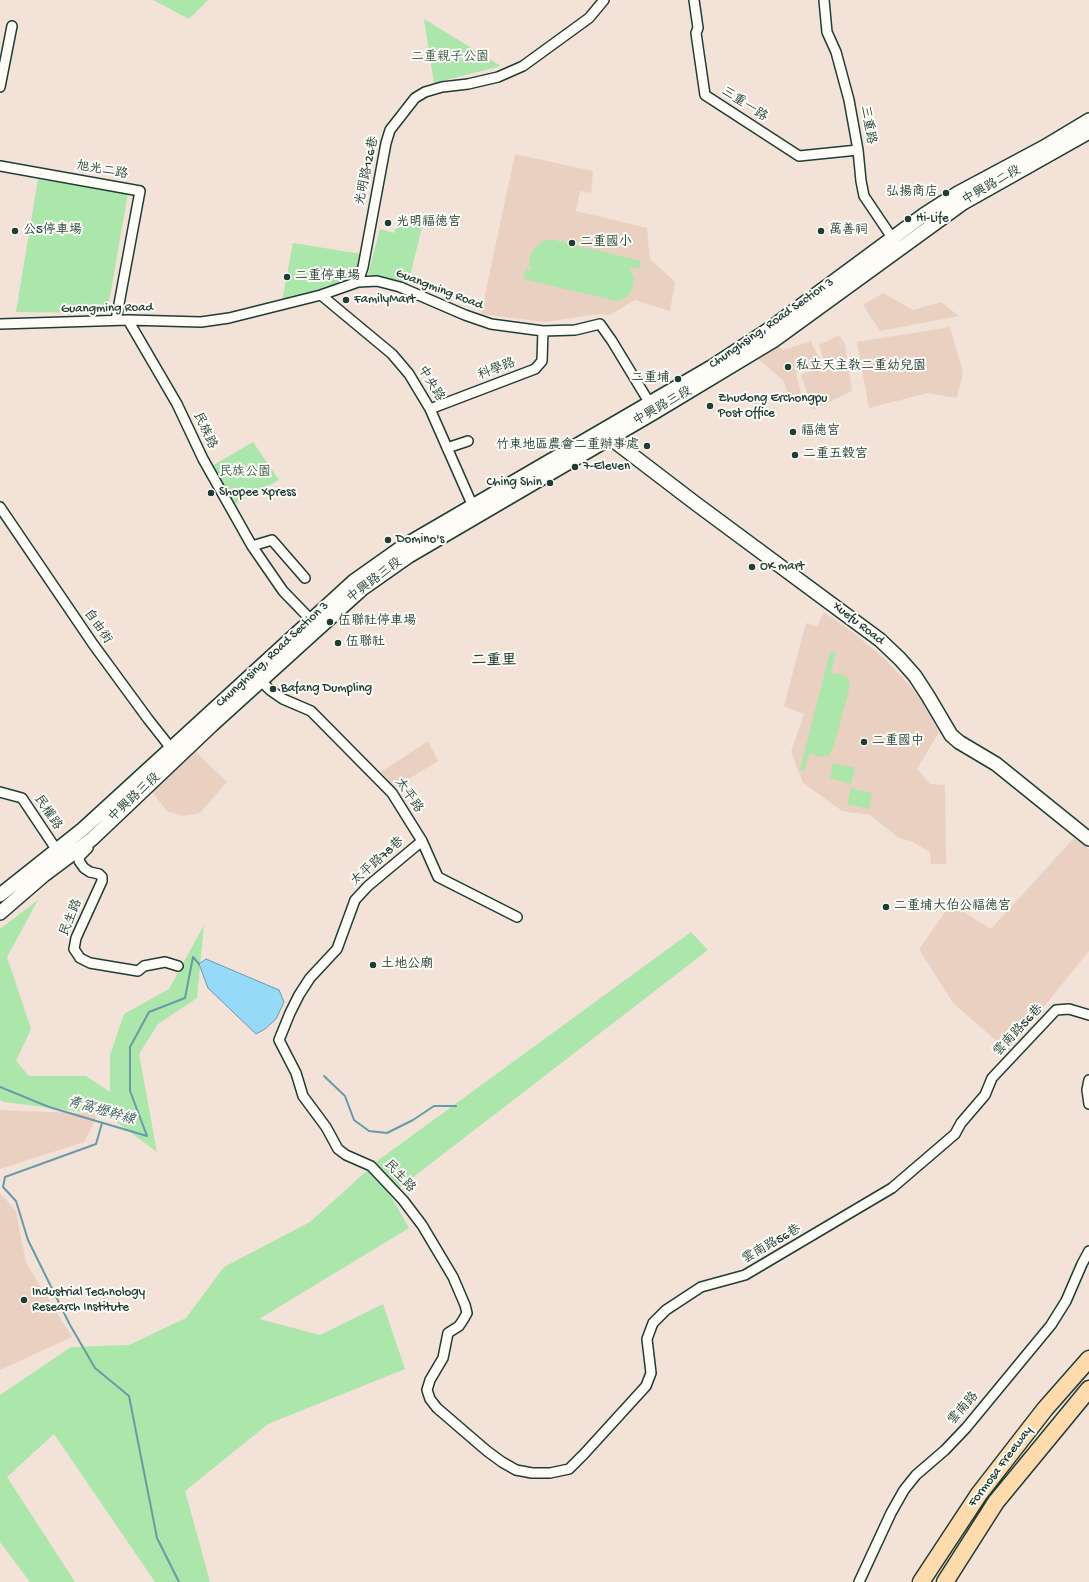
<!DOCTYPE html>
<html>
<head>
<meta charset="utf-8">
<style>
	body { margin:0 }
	canvas { display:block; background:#f2e2d7 }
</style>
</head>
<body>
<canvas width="1089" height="1582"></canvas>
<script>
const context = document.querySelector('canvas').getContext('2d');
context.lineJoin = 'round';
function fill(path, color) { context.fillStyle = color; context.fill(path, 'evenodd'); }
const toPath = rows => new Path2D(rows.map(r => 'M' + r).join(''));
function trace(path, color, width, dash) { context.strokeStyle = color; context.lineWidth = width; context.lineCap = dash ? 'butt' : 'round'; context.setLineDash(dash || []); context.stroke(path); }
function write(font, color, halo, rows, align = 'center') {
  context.font = font + ' "Gochi Hand","LXGW WenKai TC",sans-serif'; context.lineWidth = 4; context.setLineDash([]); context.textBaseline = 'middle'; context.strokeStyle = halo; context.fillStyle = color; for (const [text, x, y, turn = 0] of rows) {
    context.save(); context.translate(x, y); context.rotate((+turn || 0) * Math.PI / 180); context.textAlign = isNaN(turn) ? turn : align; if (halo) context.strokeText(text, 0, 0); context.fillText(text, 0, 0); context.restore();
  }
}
fill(toPath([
	[515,154,593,171,591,193,580,191,576,211,647,228,650,259,675,282,670,311,635,300,610,315,598,314,545,322,481,314],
	[883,293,913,310,941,302,959,316,880,331,863,305],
	[950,327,963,372,957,398,928,393,869,408,857,342],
	[839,335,845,344,852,391,813,410,801,375,824,362,819,345],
	[811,341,820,361,796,373,801,394,790,399,783,380,755,356,775,343,783,350],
	[824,612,855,634,887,661,913,689,923,703,939,732,917,769,930,784,945,785,946,864,931,864,930,852,913,842,899,838,870,815,842,811,803,783,791,752,804,714,784,706,806,623,817,627],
	[428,741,438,761,394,788,381,772],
	[194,750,227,782,200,813,183,816,167,811,151,791],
	[1074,838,1089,849,1089,951,1008,1051,953,1003,919,949,951,904,991,929],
	[0,1110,98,1114,84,1142,0,1169],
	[0,1193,16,1211,26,1263,72,1337,0,1370]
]), '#ead0c0');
fill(toPath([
	[153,0,208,0,189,19],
	[424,19,501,66,434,83],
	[38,179,128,193,107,313,16,312],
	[397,220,422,227,408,284,368,274,380,229,394,233],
	[550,239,641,261,639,269,629,267,634,278,632,290,625,298,616,301,523,279,526,269,532,271,529,265,531,254,535,248,541,242],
	[293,243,361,254,355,278,317,292,282,301],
	[253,442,279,480,229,507,207,469],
	[830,652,836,652,831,673,843,675,847,678,850,684,848,694,833,749,828,756,822,757,815,756,810,752,804,771,800,769],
	[833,763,855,768,851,784,830,778],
	[851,788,872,793,869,809,847,804],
	[38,900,7,957,31,1029,16,1061,29,1076,86,1076,110,1092,110,1055,124,1014,169,989,204,925,197,998,158,1024,139,1054,157,1152,107,1115,4,1102,0,1100,0,929],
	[691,932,708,950,390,1195,409,1228,259,1319,320,1335,383,1304,405,1369,268,1424,185,1491,210,1582,155,1582,54,1434,7,1477,75,1582,30,1582,0,1542,0,1395,71,1347,129,1345,186,1318,224,1267,310,1222,380,1159]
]), '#abe6ab');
const water = toPath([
	[206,959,279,990,284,1002,276,1019,265,1029,256,1034,208,988,199,964,206,959]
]);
fill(water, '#97d9f9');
trace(water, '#679baa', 1);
trace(toPath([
	[324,1076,345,1096,354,1120,369,1131,387,1133,413,1120,434,1106,456,1106],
	[0,1087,49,1107,147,1136,130,1091,130,1047,149,1012,185,998,193,957,199,964],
	[102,1123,96,1144,5,1177,3,1187,16,1201,28,1240,70,1325,95,1368,129,1396,157,1538,179,1582]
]), '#679baa', 2);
const street = toPath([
	[694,0,698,28,696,33,705,95,799,156,858,150],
	[824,0,827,32,836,52,849,100,858,150,861,181,864,196,895,242],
	[0,87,12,26],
	[0,166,140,191,116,320],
	[358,282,363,267,386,143,390,130,415,98,425,92,442,87,468,84,498,77,523,66,589,18,604,0],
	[321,295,392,354,409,374,430,409,475,511],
	[128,320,177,404,203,459,252,546,283,591,315,624],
	[0,324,128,320,201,322,229,318,321,295,358,282,377,281,400,287,465,315,491,324,543,331,575,330,600,324,612,341,652,407],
	[430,409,535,369,542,361,543,331],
	[447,448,468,441],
	[0,507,93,644,148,719,174,752],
	[252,546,272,540,305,578],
	[258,678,270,690,283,699,311,711,392,793,422,841,438,877,517,917],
	[0,792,22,798,60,855],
	[422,841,368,886,355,900,337,949,310,978,299,995,290,1013,279,1040,296,1073,303,1096,326,1127,338,1149,346,1155,371,1166,403,1200,422,1225,453,1277,465,1305,467,1313,463,1320,459,1326,448,1333,443,1358,430,1380,427,1390,430,1399,437,1408,487,1451,502,1462,516,1470,532,1473,550,1473,569,1469,584,1454,646,1386,651,1373,647,1339,653,1323,666,1310,701,1287,745,1275,892,1188,955,1134,961,1123,985,1095,992,1078,1056,1010,1069,1009,1089,1015],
	[88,848,80,856,79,861,84,868,90,872,99,874,102,877,102,881,76,938,74,949,80,958,90,963,138,971,144,966,165,962,178,966],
	[1089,1080,1087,1090,1089,1104],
	[859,1582,891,1513,904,1490,916,1475,945,1450,966,1428,1051,1325,1066,1301,1082,1264,1089,1251]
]);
const secondary = toPath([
	[607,432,610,438,695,503,880,640,900,659,915,676,928,696,951,735,959,742,996,764,1089,839],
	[0,895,83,829,354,581,402,547,713,366,768,330,925,214,958,193,1044,147,1089,120],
	[0,913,44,875,92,839,212,725,362,589,409,556,655,412,773,341,963,203,1089,132]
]);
const highway = toPath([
	[921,1582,979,1494,1045,1409,1089,1359],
	[945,1582,996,1502,1089,1389]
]);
trace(street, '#1f3d34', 12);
trace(secondary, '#1f3d34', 16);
trace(highway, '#1f3d34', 19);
trace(street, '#fdfcf7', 9);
trace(secondary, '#fdfcf7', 13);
trace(highway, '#fedbac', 16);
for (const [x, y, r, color] of [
	[946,193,4,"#1f3d34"],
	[908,219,4,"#1f3d34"],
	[388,223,4,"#1f3d34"],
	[15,231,4,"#1f3d34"],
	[821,231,4,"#1f3d34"],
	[572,243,4,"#1f3d34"],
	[287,277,4,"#1f3d34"],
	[346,300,4,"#1f3d34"],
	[788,367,4,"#1f3d34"],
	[678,379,4,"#1f3d34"],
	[710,406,4,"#1f3d34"],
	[793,432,4,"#1f3d34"],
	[647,446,4,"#1f3d34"],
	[795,455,4,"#1f3d34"],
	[575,467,4,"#1f3d34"],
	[550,483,4,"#1f3d34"],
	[211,493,4,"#1f3d34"],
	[388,540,4,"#1f3d34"],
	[752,567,4,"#1f3d34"],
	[330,622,4,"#1f3d34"],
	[338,643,4,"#1f3d34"],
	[273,689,4,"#1f3d34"],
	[864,742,4,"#1f3d34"],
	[886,907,4,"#1f3d34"],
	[373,965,4,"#1f3d34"],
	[24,1300,4,"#1f3d34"]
]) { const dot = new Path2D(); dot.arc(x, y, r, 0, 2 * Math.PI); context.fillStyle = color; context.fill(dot); trace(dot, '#fdfcf7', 1.5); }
write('13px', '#3b5f4c', '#fdfcf7', [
	["二重親子公園",450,58],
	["民族公園",245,473]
]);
write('13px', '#1f3d34', '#fdfcf7', [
	["三重一路",744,105,33],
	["三重路",867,125,80],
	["旭光二路",102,171,10],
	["光明路126巷",368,171,-78],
	["中興路二段",992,186,-30],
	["Guangming Road",439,290,21],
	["Guangming Road",107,309,-1],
	["Chunghsing, Road Section 3",772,324,-35],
	["科學路",497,370,-21],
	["中央路",430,384,59],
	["中興路三段",663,407,-30],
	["民族路",204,431,65],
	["中興路三段",375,581,-37],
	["Xuefu Road",858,624,38],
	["自由街",97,627,55],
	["Chunghsing, Road Section 3",273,655,-43],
	["太平路",408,796,55],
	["中興路三段",135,798,-43],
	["民權路",47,813,56],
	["太平路78巷",378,862,-42],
	["民生路",72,918,-68],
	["雲南路56巷",1019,1031,-47],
	["民生路",399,1177,47],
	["雲南路56巷",772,1245,-30],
	["雲南路",964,1409,-49],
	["Formosa Freeway",1001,1467,-53]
]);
write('13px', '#1f3d34', '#fdfcf7', [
	["弘揚商店",938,193,"right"],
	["Hi-Life",916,219],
	["光明福德宮",396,223],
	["公5停車場",23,231],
	["萬善祠",829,231],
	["二重國小",580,243],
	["二重停車場",295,277],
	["FamilyMart",354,300],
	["私立天主教二重幼兒園",796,367],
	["二重埔",670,379,"right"],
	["Zhudong Erchongpu",718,399],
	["Post Office",718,414],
	["福德宮",801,432],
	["竹東地區農會二重辦事處",639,446,"right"],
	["二重五穀宮",803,455],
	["7-Eleven",583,467],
	["Ching Shin",542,483,"right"],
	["Shopee Xpress",219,493],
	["Domino's",396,540],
	["OK mart",760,567],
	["伍聯社停車場",338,622],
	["伍聯社",346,643],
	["Bafang Dumpling",281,689],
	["二重國中",872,742],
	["二重埔大伯公福德宮",894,907],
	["土地公廟",381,965],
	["Industrial Technology",32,1293],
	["Research Institute",32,1308]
], 'left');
write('italic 14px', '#375c5b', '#fdfcf7', [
	["青窩壢幹線",101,1112,16]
]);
write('bold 15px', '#1f3d34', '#fdfcf7', [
	["二重里",494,662]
]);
</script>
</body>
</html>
